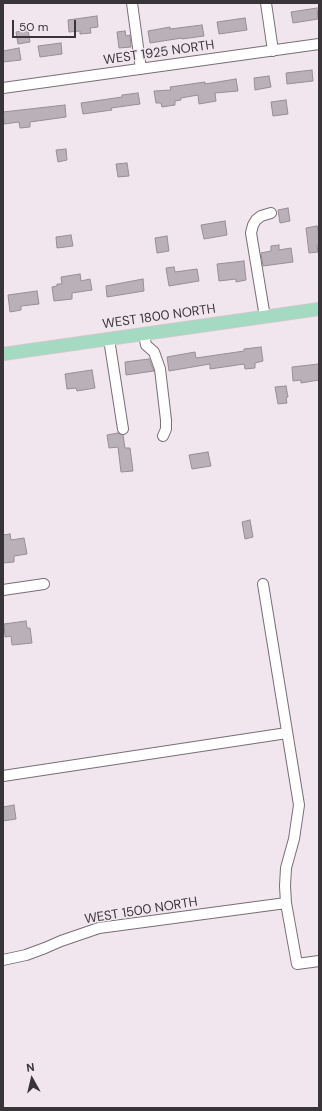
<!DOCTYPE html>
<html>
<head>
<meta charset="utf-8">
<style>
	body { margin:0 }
	#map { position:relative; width:322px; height:1111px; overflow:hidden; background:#f1e6ee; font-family:"DM Sans",sans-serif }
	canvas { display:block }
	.frame { position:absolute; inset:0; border:4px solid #383437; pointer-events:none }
	.north { position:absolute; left:12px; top:1059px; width:40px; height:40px; -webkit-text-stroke:3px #f1e6ee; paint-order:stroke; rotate:352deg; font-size:11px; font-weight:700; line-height:16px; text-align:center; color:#383437 }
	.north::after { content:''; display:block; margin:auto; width:14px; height:18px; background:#383437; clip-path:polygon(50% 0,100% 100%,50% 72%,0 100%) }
	.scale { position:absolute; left:12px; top:20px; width:64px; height:18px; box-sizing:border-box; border:2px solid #383437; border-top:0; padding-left:5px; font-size:12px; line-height:14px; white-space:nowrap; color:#383437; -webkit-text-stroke:3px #f1e6ee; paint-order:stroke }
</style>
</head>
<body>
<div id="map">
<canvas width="322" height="1111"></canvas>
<div class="frame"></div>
<div class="north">N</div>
<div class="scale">50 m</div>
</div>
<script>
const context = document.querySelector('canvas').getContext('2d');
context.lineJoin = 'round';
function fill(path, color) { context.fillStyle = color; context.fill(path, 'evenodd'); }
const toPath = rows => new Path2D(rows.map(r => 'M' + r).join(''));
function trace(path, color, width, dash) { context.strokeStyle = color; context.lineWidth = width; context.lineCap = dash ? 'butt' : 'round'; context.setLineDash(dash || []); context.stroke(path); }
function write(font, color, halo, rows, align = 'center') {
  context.font = font + ' "DM Sans",sans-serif'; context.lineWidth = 3; context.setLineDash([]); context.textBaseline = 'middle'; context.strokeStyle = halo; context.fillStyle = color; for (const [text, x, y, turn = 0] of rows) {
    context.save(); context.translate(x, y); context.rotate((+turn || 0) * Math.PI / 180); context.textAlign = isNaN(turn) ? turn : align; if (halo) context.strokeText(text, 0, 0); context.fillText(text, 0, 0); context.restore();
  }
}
const building = toPath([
	[317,8,318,19,293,23,291,12,317,8],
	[97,16,98,27,90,28,91,33,80,34,80,31,69,32,68,20,97,16],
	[245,18,247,30,219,34,217,22,245,18],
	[202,25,204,36,182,39,182,38,150,43,148,31,170,27,170,29,202,25],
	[28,30,30,42,18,44,16,32,28,30],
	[125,31,126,36,130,35,131,47,119,48,117,32,125,31],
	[61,43,62,54,40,57,38,46,61,43],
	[19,48,21,60,3,62,3,51,19,48],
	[312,70,313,81,287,84,286,73,312,70],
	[269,76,271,87,255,90,254,78,269,76],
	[236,79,238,91,215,93,216,101,199,104,198,95,181,98,181,100,175,101,175,105,162,107,161,103,156,103,154,91,171,90,170,87,205,82,205,84,236,79],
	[138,93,140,104,111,108,112,110,83,114,81,103,122,97,122,95,138,93],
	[286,100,288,114,273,116,271,102,286,100],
	[65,105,66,117,30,122,30,127,20,128,19,122,4,124,3,112,65,105],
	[66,149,67,160,58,162,56,150,66,149],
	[127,163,129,176,118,177,116,164,127,163],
	[288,208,290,221,280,223,278,210,288,208],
	[225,221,227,235,204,239,201,225,225,221],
	[317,226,318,230,319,230,319,245,317,245,318,252,309,253,306,228,317,226],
	[71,235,73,246,57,248,56,237,71,235],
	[167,236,169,251,157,253,155,238,167,236],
	[279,245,279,250,291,248,293,262,263,266,261,253,271,251,271,246,279,245],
	[244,261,246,280,236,282,236,279,219,281,217,264,244,261],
	[174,267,175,272,197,269,199,281,169,286,166,268,174,267],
	[80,274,81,281,90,279,92,290,72,293,72,299,54,301,52,287,57,286,57,284,62,284,61,277,80,274],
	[143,279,144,291,107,297,106,286,143,279],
	[37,291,39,304,21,306,21,310,10,312,8,295,37,291],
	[261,347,263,361,255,363,255,368,245,369,244,364,210,369,210,364,169,371,167,357,195,352,196,358,244,351,244,349,261,347],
	[149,359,154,371,126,375,125,362,149,359],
	[319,364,319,380,301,383,301,380,293,381,292,367,319,364],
	[92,370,95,388,77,391,76,388,67,389,65,374,92,370],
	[286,386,288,397,286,398,287,403,278,404,275,387,286,386],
	[118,433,123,435,125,448,130,448,133,471,121,472,118,447,109,448,107,435,118,433],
	[208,452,211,466,192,469,189,455,208,452],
	[250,520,253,537,245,539,242,522,250,520],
	[10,534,11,540,24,538,27,554,14,556,14,562,3,563,3,535,10,534],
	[26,621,27,628,30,628,32,643,12,645,11,636,5,637,4,624,26,621],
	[14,805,16,819,3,821,3,807,14,805]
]);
fill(building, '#bab0b7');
trace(building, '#988e95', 1);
const minor = toPath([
	[132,3,141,69],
	[266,3,273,51],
	[3,88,319,44],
	[265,317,251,233,253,225,256,220,261,216,271,213],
	[144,334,146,345,154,352,160,369,166,420,166,429,163,436],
	[109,339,123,429],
	[263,584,299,805,294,839,286,868,285,886,286,903,297,964,319,961],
	[3,590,44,584],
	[3,776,287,733],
	[3,960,26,955,45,948,61,941,99,928,286,903]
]);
const major = toPath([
	[3,354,319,309]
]);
trace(minor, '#786f75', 12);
trace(major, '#cbcacb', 14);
trace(minor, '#fff', 10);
trace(major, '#a4dac2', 12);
write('13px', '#383437', '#f1e6ee', [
	["WEST 1925 NORTH",159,53,-8],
	["WEST 1800 NORTH",159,317,-8],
	["WEST 1500 NORTH",141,911,-9]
]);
</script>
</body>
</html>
